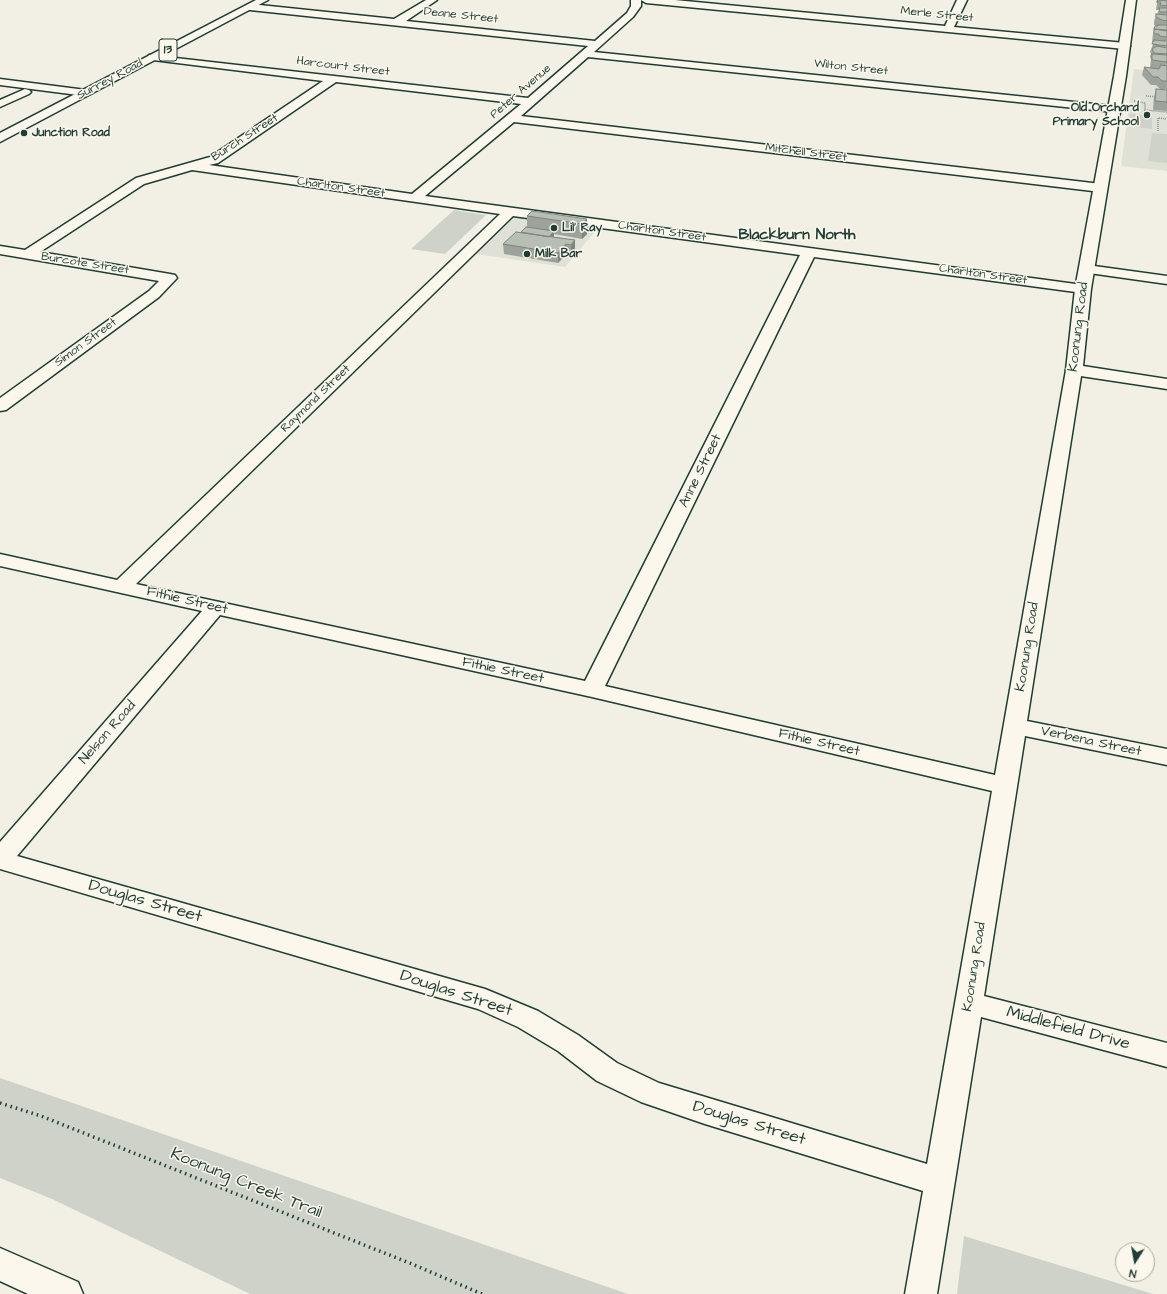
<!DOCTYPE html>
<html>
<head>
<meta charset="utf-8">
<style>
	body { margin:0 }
	#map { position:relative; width:1167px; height:1294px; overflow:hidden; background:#f2f0e5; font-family:"Architects Daughter",sans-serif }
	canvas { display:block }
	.north { position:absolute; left:1115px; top:1242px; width:40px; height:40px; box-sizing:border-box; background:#fbf7ec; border:1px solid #a3ada2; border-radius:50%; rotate:191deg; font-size:11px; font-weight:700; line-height:16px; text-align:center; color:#1f3d34 }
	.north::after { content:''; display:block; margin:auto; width:14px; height:18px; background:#1f3d34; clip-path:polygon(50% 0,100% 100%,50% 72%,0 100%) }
</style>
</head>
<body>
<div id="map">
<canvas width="1167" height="1294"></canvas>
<div class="north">N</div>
</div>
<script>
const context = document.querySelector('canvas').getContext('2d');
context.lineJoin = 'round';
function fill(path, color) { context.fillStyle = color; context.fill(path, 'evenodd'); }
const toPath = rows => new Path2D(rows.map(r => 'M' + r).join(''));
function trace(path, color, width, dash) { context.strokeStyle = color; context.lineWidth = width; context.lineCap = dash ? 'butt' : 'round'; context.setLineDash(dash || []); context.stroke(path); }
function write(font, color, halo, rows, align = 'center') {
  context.font = font + ' "Architects Daughter",sans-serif'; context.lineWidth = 3; context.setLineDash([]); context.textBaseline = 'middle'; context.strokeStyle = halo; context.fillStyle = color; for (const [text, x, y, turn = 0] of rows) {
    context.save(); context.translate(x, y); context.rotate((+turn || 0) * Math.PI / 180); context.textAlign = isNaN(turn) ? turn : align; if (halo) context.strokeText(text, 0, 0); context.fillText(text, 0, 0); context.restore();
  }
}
fill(toPath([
	[1134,69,1167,72,1167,171,1121,166],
	[513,217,598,228,565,267,476,254]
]), '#e0e1d6');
fill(toPath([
	[1130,114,1152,116,1152,129,1129,126],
	[1152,133,1167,134,1167,163,1148,161],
	[454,210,486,215,445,254,411,249],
	[0,1078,628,1294,250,1294,52,1199,0,1178],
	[964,1236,1153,1294,957,1294]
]), '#cfd2c8');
const street = toPath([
	[426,0,437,0,406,21,595,41,627,13,631,6,631,0,641,0,641,6,633,17,594,52,1113,106,1119,109,1113,112,588,57,521,116,1101,184,1107,188,1101,192,514,122,425,196,1083,285,1088,286,1090,289,1088,292,1083,293,814,257,605,686,995,775,1066,370,1068,367,1074,365,1080,367,1082,370,1027,721,1167,749,1167,765,1025,736,984,996,1167,1043,1167,1067,981,1017,937,1294,905,1294,923,1191,705,1124,641,1102,597,1081,558,1051,518,1027,478,1009,0,869,0,842,202,611,0,566,0,554,117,580,500,214,192,170,144,184,40,252,170,274,175,275,177,278,159,297,6,410,0,411,0,398,149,291,159,281,0,254,0,246,25,250,136,178,210,157,323,81,153,60,148,57,149,55,528,98,588,46,250,10,245,7,250,4,394,19,426,0],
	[336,82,521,104,412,194,209,165,218,163,336,82],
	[513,216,800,255,585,681,136,584,513,216],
	[220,615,592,697,992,791,927,1164,659,1083,617,1063,578,1035,538,1011,485,989,17,856,220,615],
	[641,0,675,0,945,26,957,0,967,0,954,27,1125,43,1130,46,1125,49,646,3,641,0],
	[25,89,29,90,31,92,29,94,0,107,0,100,25,89],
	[1087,265,1167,276,1167,284,1082,272,1080,269,1082,266,1087,265]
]);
const secondary = toPath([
	[1126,0,1136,0,1126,76,1091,289,1083,366,1167,379,1167,389,1074,375,1068,374,1066,370,1075,289,1114,76,1126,0],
	[0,79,86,90,92,93,86,96,0,85,0,79]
]);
const primary = toPath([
	[256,0,268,0,0,142,0,133,256,0]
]);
const highway = toPath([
	[0,1248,78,1282,83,1294,28,1294,0,1281,0,1248]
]);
trace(street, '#1f3d34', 3);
trace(secondary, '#1f3d34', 3);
trace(primary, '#1f3d34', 3);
trace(highway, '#1f3d34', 3);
trace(toPath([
	[1146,96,1157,97],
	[1134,101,1145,103,1145,110,1167,112],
	[1158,131,1158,118,1167,119]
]), '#1f3d34', 1.5, [0.5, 1.5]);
trace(toPath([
	[0,1103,41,1116,412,1264,482,1294]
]), '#1f3d34', 3.5, [1.5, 4]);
fill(street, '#fbf7ec');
fill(secondary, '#fbf7ec');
fill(primary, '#fbf7ec');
fill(highway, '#fbf7ec');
fill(toPath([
	[1157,0,1167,0,1167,89,1160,89,1156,85,1151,85,1142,75,1144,67,1150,68,1151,59,1150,57,1151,53,1150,52,1154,42,1152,42,1153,34,1155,26,1156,26,1154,25,1154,22,1156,14,1157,14,1159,10,1156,10,1157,3,1156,2],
	[1156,89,1167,90,1167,111,1153,110,1154,97],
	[527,216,587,219,587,234,582,239,554,234,554,236,553,237,575,240,575,250,571,255,566,254,558,263,504,254,503,244,521,232,527,227]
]), '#9da39a');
fill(toPath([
	[587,219,587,234,582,239,582,224],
	[554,231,554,236,546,245,546,240],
	[575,240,575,250,571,255,571,245],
	[566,244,566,254,558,263,558,253]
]), '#80857d');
const building = toPath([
	[1158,0,1167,1,1167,6,1160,5,1161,2,1157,2,1158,0],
	[1159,8,1167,8,1167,12,1160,12,1159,8],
	[1156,14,1167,15,1167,21,1162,20,1156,17,1156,14],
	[1158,25,1167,25,1167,30,1154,29,1155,26,1158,26,1158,25],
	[1154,29,1167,31,1167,37,1159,36,1159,34,1154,34,1154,29],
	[1154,40,1165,41,1165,40,1167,40,1167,46,1152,44,1154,40],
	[1157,46,1167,48,1167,54,1154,53,1152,49,1157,46],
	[1152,54,1167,55,1167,62,1152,60,1152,54],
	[1161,65,1167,66,1167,81,1162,81,1158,77,1153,77,1144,67,1159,69,1161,65],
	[1156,89,1167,90,1167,102,1155,101,1156,89],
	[532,211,587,219,582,224,527,216,532,211],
	[526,227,554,231,549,237,521,232,526,227],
	[516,232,575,240,571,245,566,244,558,253,503,244,516,232]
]);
fill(building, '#b7beb3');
trace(building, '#80857d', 1);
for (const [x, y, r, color] of [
	[1147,115,4,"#1f3d34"],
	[24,133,4,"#1f3d34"],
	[554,228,4,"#1f3d34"],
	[527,254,4,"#1f3d34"]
]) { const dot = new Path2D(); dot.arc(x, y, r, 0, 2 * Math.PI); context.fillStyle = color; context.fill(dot); trace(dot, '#fbf7ec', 1.5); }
write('12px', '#1f3d34', '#fbf7ec', [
	["Merle Street",937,15,6],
	["Deane Street",461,16,6],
	["Harcourt Street",343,67,7],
	["Wilton Street",851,68,6],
	["Surrey Road",110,80,-28],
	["Peter Avenue",521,92,-41],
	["Burch Street",245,138,-33],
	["Mitchell Street",806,153,7],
	["Charlton Street",341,188,8],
	["Charlton Street",662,232,8],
	["Burcote Street",85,264,9],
	["Charlton Street",983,275,8],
	["Simon Street",86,343,-36],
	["Raymond Street",316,399,-44]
]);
write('bold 12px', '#1f3d34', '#fbf7ec', [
	["Old Orchard",1139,108,"right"],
	["Primary School",1139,122,"right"],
	["Junction Road",32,133],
	["Lil' Ray",562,228],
	["Milk Bar",535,254]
], 'left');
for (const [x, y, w] of [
	[168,50,18]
]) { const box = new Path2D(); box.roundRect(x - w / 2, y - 11, w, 22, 3); context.fillStyle = '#fbf7ec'; context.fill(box); trace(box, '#1f3d34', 1); }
write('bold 13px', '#1f3d34', null, [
	["13",168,50]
]);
write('14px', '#1f3d34', '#fbf7ec', [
	["Koonung Road",1079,327,-83],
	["Anne Street",701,471,-64],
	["Fithie Street",187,601,13],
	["Koonung Road",1028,647,-81],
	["Fithie Street",503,671,12],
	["Nelson Road",108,733,-49],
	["Verbena Street",1091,742,12],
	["Fithie Street",819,743,13],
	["Koonung Road",975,967,-81]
]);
write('bold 15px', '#1f3d34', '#fbf7ec', [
	["Blackburn North",797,236]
]);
write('17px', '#1f3d34', '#fbf7ec', [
	["Douglas Street",145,902,16],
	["Douglas Street",456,994,18],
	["Middlefield Drive",1068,1029,15],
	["Douglas Street",749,1124,17],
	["Koonung Creek Trail",246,1184,22]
]);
</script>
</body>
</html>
